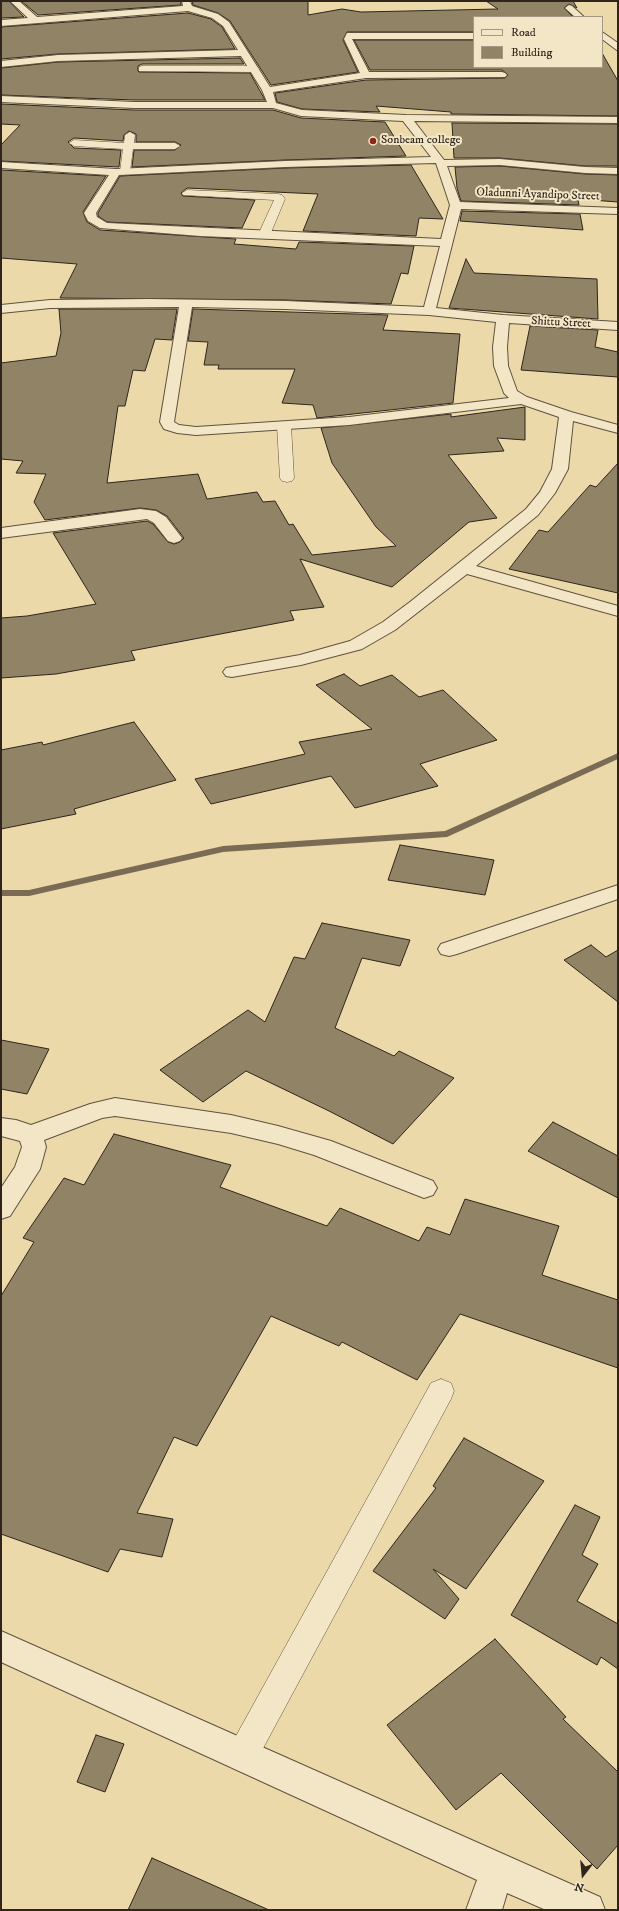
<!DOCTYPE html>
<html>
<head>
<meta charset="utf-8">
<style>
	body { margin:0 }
	#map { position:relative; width:619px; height:1911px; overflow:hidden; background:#ecd9a9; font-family:"IM FELL DW Pica",serif }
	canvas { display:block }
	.frame { position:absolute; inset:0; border:2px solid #2f251c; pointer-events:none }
	.legend { position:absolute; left:473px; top:16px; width:130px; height:52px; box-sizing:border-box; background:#f3e6c7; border:1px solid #a59983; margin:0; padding:5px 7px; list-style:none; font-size:12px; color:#2f251c }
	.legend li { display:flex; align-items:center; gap:8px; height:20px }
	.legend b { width:20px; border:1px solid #a59983 }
	.north { position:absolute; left:563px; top:1855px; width:40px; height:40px; -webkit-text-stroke:3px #f3e6c7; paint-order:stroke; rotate:196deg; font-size:11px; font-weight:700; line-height:16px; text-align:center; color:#2f251c }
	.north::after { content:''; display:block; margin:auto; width:14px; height:18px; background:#2f251c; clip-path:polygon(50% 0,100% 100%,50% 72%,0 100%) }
</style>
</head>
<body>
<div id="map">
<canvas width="619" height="1911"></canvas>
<div class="frame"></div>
<ul class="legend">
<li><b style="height:5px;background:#f3e6c7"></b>Road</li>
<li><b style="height:11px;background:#918365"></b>Building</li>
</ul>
<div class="north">N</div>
</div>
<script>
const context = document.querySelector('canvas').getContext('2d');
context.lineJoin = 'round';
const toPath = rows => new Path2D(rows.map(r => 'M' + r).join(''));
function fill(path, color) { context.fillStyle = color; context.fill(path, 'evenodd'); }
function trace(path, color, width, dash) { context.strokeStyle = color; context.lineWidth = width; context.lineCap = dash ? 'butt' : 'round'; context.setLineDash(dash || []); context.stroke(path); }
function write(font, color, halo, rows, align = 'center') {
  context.font = font + ' "IM FELL DW Pica",serif'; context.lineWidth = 4; context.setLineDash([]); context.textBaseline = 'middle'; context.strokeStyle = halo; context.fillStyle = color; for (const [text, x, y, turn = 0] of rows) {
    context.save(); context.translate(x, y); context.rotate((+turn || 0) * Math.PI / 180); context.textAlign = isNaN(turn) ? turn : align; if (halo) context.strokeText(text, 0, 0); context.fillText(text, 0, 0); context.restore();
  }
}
fill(toPath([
	[618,753,618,759,447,837,223,852,29,896,1,896,1,890,29,890,223,846,445,831,618,753]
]), '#7a6c54');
const building = toPath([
	[1,1,9,1,24,17,1,18,1,1],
	[21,1,181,1,181,5,38,15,21,1],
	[192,1,308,1,308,15,342,9,361,12,498,9,486,1,573,1,577,8,569,4,564,8,573,17,474,17,474,32,347,32,343,40,358,72,271,85,230,21,218,13,193,5,192,1],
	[188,13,211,19,222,27,235,49,58,54,1,59,1,27,188,13],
	[354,40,474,40,474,67,602,67,602,53,618,81,618,116,451,114,451,112,376,106,380,112,302,109,277,102,275,93,366,80,505,78,508,75,502,70,370,70,354,40],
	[240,58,244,64,142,64,138,66,138,71,139,72,250,73,265,100,134,100,1,95,1,68,58,62,240,58],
	[1,104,134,110,273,110,301,118,385,122,406,156,285,160,132,167,134,150,175,150,181,145,175,142,136,142,136,134,129,131,124,135,123,141,74,138,68,142,74,148,121,150,119,167,1,161,1,145,20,125,1,124,1,104],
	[452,123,618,124,618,166,585,166,500,158,454,158,452,123],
	[411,165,443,219,419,218,416,236,303,231,318,194,187,188,181,193,183,196,255,200,242,228,107,222,98,216,98,213,120,176,285,168,411,165],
	[500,166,585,174,618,175,618,202,578,199,579,205,461,201,457,188,455,167,500,166],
	[1,170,106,176,83,212,87,222,100,230,236,239,234,244,296,249,299,242,414,246,408,274,401,273,391,304,285,300,60,298,77,264,1,258,1,170],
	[462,211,580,214,583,230,460,221,462,211],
	[466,259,474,273,597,279,598,319,449,308,466,259],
	[59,309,177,309,172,340,155,339,145,371,133,370,125,406,118,406,107,483,198,474,207,499,257,492,263,502,275,501,289,525,293,524,312,555,396,546,376,527,332,463,321,428,451,414,451,417,525,407,525,440,497,438,504,451,448,455,497,518,469,522,392,587,300,559,324,607,290,611,294,620,131,651,135,660,56,674,1,678,1,618,27,616,96,604,53,533,147,521,153,524,168,542,174,544,180,542,184,538,167,516,156,510,140,508,45,520,34,502,46,474,16,473,23,461,1,459,1,363,56,356,61,333,59,309],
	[193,309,388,315,383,330,460,334,453,403,317,418,313,405,282,403,295,369,218,369,219,365,204,365,208,342,188,341,193,309],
	[530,326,598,330,595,347,618,352,618,377,521,370,530,326],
	[618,463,618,593,509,569,539,530,548,532,590,485,596,487,618,463],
	[344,674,360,686,392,675,419,697,443,690,497,740,420,764,438,786,355,808,331,776,211,804,195,779,305,754,299,742,372,729,316,685,344,674],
	[134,722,176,780,74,809,76,814,1,829,1,750,42,742,43,745,134,722],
	[400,845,494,860,485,895,388,880,400,845],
	[322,923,410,940,400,966,362,958,335,1028,394,1056,399,1051,454,1078,393,1144,329,1111,246,1071,203,1102,160,1070,248,1010,265,1022,294,957,305,959,322,923],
	[591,945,606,957,618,950,618,1002,564,960,591,945],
	[1,1040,49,1049,27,1094,1,1089,1,1040],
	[553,1122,618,1156,618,1198,528,1151,553,1122],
	[114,1134,231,1165,220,1187,327,1226,340,1208,419,1241,427,1227,450,1235,465,1199,559,1226,542,1275,618,1300,618,1368,460,1314,417,1380,342,1342,339,1346,271,1316,197,1446,174,1437,137,1513,173,1519,162,1557,120,1549,108,1572,1,1534,1,1296,34,1242,23,1238,64,1178,84,1185,114,1134],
	[464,1438,544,1481,466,1589,433,1569,459,1599,445,1619,373,1571,436,1488,433,1486,464,1438],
	[575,1505,600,1517,582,1555,598,1564,577,1601,618,1624,618,1669,601,1657,597,1665,511,1615,575,1505],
	[495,1639,566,1717,563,1719,618,1772,618,1845,597,1869,501,1773,456,1810,387,1725,495,1639],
	[96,1735,124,1744,105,1792,77,1782,96,1735],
	[152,1858,269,1910,128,1910,152,1858]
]);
fill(building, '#918365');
trace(building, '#2f251c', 1);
const service = toPath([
	[142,66,255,66,259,69,255,72,139,71,139,67,142,66],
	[130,132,135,135,134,143,175,143,180,146,175,149,133,149,130,171,125,174,120,171,123,149,74,146,69,143,74,140,124,143,125,135,130,132],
	[187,190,278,194,282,195,285,199,270,235,264,238,258,235,274,200,183,195,182,193,187,190],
	[284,422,289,423,291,426,294,478,292,481,287,482,282,481,280,478,277,426,279,423,284,422],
	[441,1379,451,1383,454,1391,451,1399,253,1767,242,1772,231,1767,226,1756,231,1745,431,1383,441,1379]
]);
const minor = toPath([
	[10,1,19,1,37,17,183,6,182,1,190,1,192,6,218,14,229,22,270,87,360,73,344,39,347,33,474,33,474,39,352,39,369,72,502,72,505,73,507,75,505,77,366,78,273,92,276,103,302,110,406,115,618,117,618,123,414,121,444,160,500,159,585,167,618,168,618,174,585,173,500,165,447,166,460,202,618,208,618,214,461,209,436,308,503,315,618,322,618,330,509,323,507,347,508,366,517,391,527,397,571,412,618,425,618,433,573,421,568,469,555,493,538,515,476,566,618,606,618,616,467,574,395,630,362,649,301,665,232,677,226,676,223,672,226,668,300,655,350,641,383,622,410,602,526,509,540,492,552,469,559,417,521,404,349,425,196,435,177,433,164,429,160,422,179,307,50,308,1,313,1,305,50,300,149,299,285,301,424,307,440,246,200,236,100,228,88,221,84,213,109,175,1,168,1,162,116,169,285,161,431,157,403,121,301,116,273,108,134,108,1,102,1,96,134,102,267,102,262,90,241,56,58,61,1,67,1,61,58,55,238,50,223,26,212,18,188,11,1,26,1,20,28,18,10,1],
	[436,163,450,205,441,239,107,223,97,217,96,213,119,175,285,167,436,163],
	[192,307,285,309,429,315,496,322,493,347,494,366,504,393,509,398,349,417,196,427,179,425,174,422,192,307],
	[569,5,572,6,584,17,575,17,565,8,569,5],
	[602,32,618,43,618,51,602,39,602,32],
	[140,509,156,511,166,517,182,538,180,541,174,543,168,541,154,523,147,519,1,538,1,528,140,509],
	[618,885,618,899,457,954,449,956,441,954,438,949,441,944,618,885],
	[115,1098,231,1115,278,1126,331,1141,433,1181,437,1188,433,1195,424,1198,314,1155,278,1144,231,1133,115,1116,102,1118,44,1140,46,1147,40,1169,10,1216,1,1219,1,1188,15,1167,22,1147,20,1141,1,1136,1,1118,16,1120,31,1125,90,1104,115,1098],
	[1,1631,600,1897,605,1910,546,1910,507,1893,502,1910,466,1910,477,1880,1,1662,1,1631]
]);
trace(service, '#5e523f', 1);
trace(minor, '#5e523f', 2);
fill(service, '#f3e6c7');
fill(minor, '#f3e6c7');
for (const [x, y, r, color] of [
	[373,141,4,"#8f2418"]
]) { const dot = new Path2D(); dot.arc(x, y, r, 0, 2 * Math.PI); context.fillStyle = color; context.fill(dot); trace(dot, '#f3e6c7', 1.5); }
write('12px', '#2f251c', '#f3e6c7', [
	["Sonbeam college",381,141]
], 'left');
write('12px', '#2f251c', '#f3e6c7', [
	["Oladunni Ayandipo Street",538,195,2],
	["Shittu Street",561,323,3]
]);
</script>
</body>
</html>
